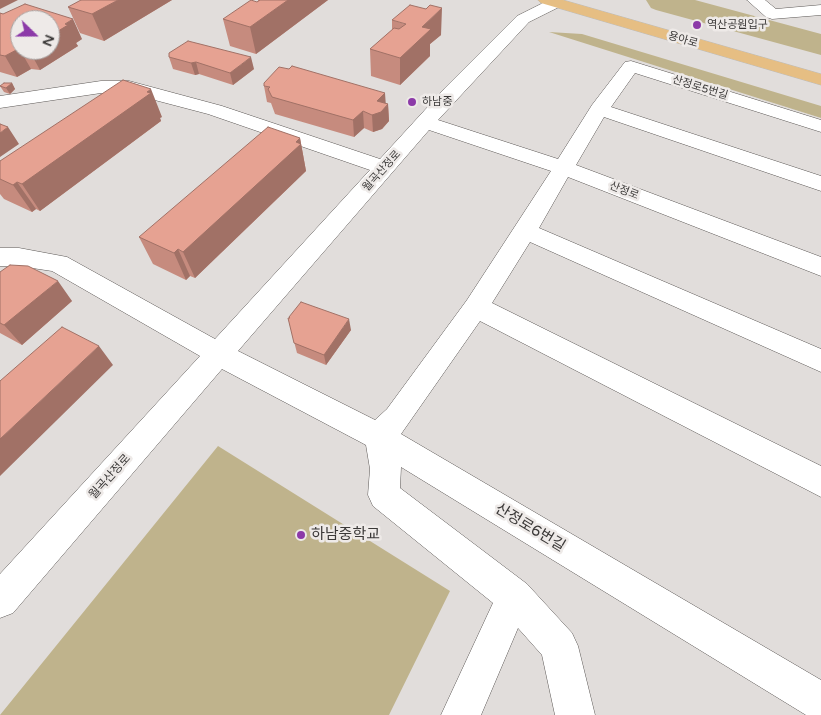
<!DOCTYPE html>
<html>
<head>
<meta charset="utf-8">
<style>
	body { margin:0 }
	#map { position:relative; width:821px; height:715px; overflow:hidden; background:#e1dddb; font-family:"Varela Round",sans-serif }
	canvas { display:block }
	.north { position:absolute; left:10px; top:10px; width:50px; height:50px; box-sizing:border-box; background:#eeeae8; border:1px solid #a6a3a2; border-radius:50%; rotate:112deg; font-size:14px; font-weight:700; line-height:20px; text-align:center; color:#3b3938 }
	.north::after { content:''; display:block; margin:auto; width:18px; height:22px; background:#8c3aa8; clip-path:polygon(50% 0,100% 100%,50% 72%,0 100%) }
</style>
</head>
<body>
<div id="map">
<canvas width="821" height="715"></canvas>
<div class="north">N</div>
</div>
<script>
const context = document.querySelector('canvas').getContext('2d');
context.lineJoin = 'round';
function fill(path, color) { context.fillStyle = color; context.fill(path, 'evenodd'); }
const toPath = rows => new Path2D(rows.map(r => 'M' + r).join(''));
function trace(path, color, width, dash) { context.strokeStyle = color; context.lineWidth = width; context.lineCap = dash ? 'butt' : 'round'; context.setLineDash(dash || []); context.stroke(path); }
function write(font, color, halo, rows, align = 'center') {
  context.font = font + ' "Varela Round","Noto Sans KR",sans-serif'; context.lineWidth = 5; context.setLineDash([]); context.textBaseline = 'middle'; context.strokeStyle = halo; context.fillStyle = color; for (const [text, x, y, turn = 0] of rows) {
    context.save(); context.translate(x, y); context.rotate((+turn || 0) * Math.PI / 180); context.textAlign = isNaN(turn) ? turn : align; if (halo) context.strokeText(text, 0, 0); context.fillText(text, 0, 0); context.restore();
  }
}
fill(toPath([
	[646,0,695,0,821,34,821,55,656,10,651,8],
	[549,32,582,34,821,106,821,118],
	[218,446,450,591,389,715,0,715]
]), '#bfb38c');
const minor = toPath([
	[549,0,561,0,563,3,561,6,529,22,438,120,558,159,592,105,625,62,631,61,821,120,821,132,635,73,611,107,821,176,821,191,604,117,576,165,821,257,821,276,568,177,539,228,821,349,821,372,530,242,492,303,821,466,821,497,480,321,401,434,821,680,821,715,806,715,401,467,400,488,527,584,572,633,578,646,595,715,555,715,542,655,518,628,481,715,441,715,493,603,373,506,368,495,370,469,366,445,222,369,13,613,0,618,0,574,200,356,52,271,19,266,0,266,0,248,19,248,67,257,215,339,370,170,208,114,128,93,101,93,0,108,0,96,101,81,129,81,222,106,380,159,445,88,517,16,549,0],
	[429,130,551,171,467,300,387,409,375,420,238,351,429,130],
	[747,0,765,0,776,9,821,5,821,15,772,19,766,17,747,0]
]);
const major = toPath([
	[538,0,563,0,821,74,821,85,541,3,538,0]
]);
trace(minor, '#5c5856', 1);
trace(major, '#bcbcbb', 1);
fill(minor, '#fff');
fill(major, '#e6be83');
fill(toPath([
	[172,0,104,41,80,33,68,7],
	[258,0,328,0,256,54,230,46,223,19,257,2,258,1],
	[0,13,82,39,76,43,78,46,40,70,31,69,17,77,0,72],
	[20,20,50,50,20,50],
	[392,20,441,35,430,44,430,56,400,85,371,76,370,49,392,30],
	[169,57,254,69,233,85,199,74,195,75,173,69],
	[12,83,15,89,10,94,4,92,0,86],
	[264,86,385,103,388,104,389,121,382,129,373,132,364,128,354,137,275,114,271,103,267,102],
	[162,117,160,118,161,121,40,211,36,209,32,212,4,199,0,194,0,161],
	[300,138,306,171,195,278,190,276,186,280,153,264,139,237],
	[0,272,72,301,22,345,0,333],
	[289,317,351,330,326,365,297,353,288,318,289,318]
]), '#c68b7e');
fill(toPath([
	[0,0,18,0,0,9],
	[118,0,172,0,104,41,92,14],
	[288,0,328,0,256,54,250,27],
	[442,8,441,35,430,44,430,56,400,85,400,58,422,27],
	[73,19,82,39,76,43,78,46,40,70,29,50,50,50,50,36,65,24],
	[19,48,31,69,17,77,5,56],
	[251,57,254,69,233,85,230,73],
	[196,62,199,74,195,75,191,63],
	[12,83,15,89,10,94,6,88],
	[151,89,162,117,160,118,161,121,40,211,22,184],
	[385,93,386,107,388,104,389,121,382,129,373,132,372,115,377,101],
	[363,111,364,128,354,137,353,120],
	[8,127,19,144,0,157,0,133],
	[300,138,306,171,195,278,183,252],
	[17,182,36,209,32,212,13,185],
	[178,249,190,276,186,280,174,253],
	[58,281,72,301,22,345,4,325],
	[349,319,351,330,326,365,324,355],
	[99,346,113,365,0,476,0,439]
]), '#a17166');
const building = toPath([
	[81,0,118,0,92,14,68,7,81,0],
	[251,0,257,2,260,0,288,0,250,27,223,19,251,0],
	[25,4,73,19,65,24,68,25,50,36,50,20,20,20,20,48,5,56,0,55,0,13,3,14,25,4],
	[410,5,426,9,430,5,442,8,422,27,431,29,400,58,370,49,394,28,399,29,406,24,392,20,410,5],
	[188,41,251,57,230,73,196,62,191,63,169,57,169,53,188,41],
	[292,66,385,93,377,101,388,104,381,112,372,115,363,111,353,120,272,97,268,89,270,87,264,86,264,83,279,67,289,69,292,66],
	[123,80,151,89,147,92,151,93,22,184,17,182,13,185,0,179,0,161,123,80],
	[4,83,12,83,6,88,0,86,4,83],
	[0,124,8,127,0,133,0,124],
	[268,127,300,138,296,142,301,144,183,252,178,249,174,253,139,237,268,127],
	[10,265,28,266,58,281,4,325,0,323,0,272,10,265],
	[301,302,349,319,324,355,294,343,288,318,290,318,289,317,301,302],
	[62,327,99,346,0,439,0,381,62,327]
]);
fill(building, '#e6a292');
trace(building, '#a17166', 1);
for (const [x, y, r, color] of [
	[697,25,5,"#8c3aa8"],
	[412,102,5,"#8c3aa8"],
	[301,535,5,"#8c3aa8"]
]) { const dot = new Path2D(); dot.arc(x, y, r, 0, 2 * Math.PI); context.fillStyle = color; context.fill(dot); trace(dot, '#eeeae8', 2); }
write('11px', '#3b3938', '#eeeae8', [
	["역산공원입구",707,25],
	["하남중",422,102]
], 'left');
write('11px', '#3b3938', '#eeeae8', [
	["용아로",683,40,16],
	["산정로5번길",700,88,17],
	["월곡산정로",382,171,-48],
	["산정로",624,191,21]
]);
write('12px', '#3b3938', '#eeeae8', [
	["월곡산정로",110,477,-48]
]);
write('15px', '#3b3938', '#eeeae8', [
	["산정로6번길",530,528,31]
]);
write('15px', '#3b3938', '#eeeae8', [
	["하남중학교",311,535]
], 'left');
</script>
</body>
</html>
